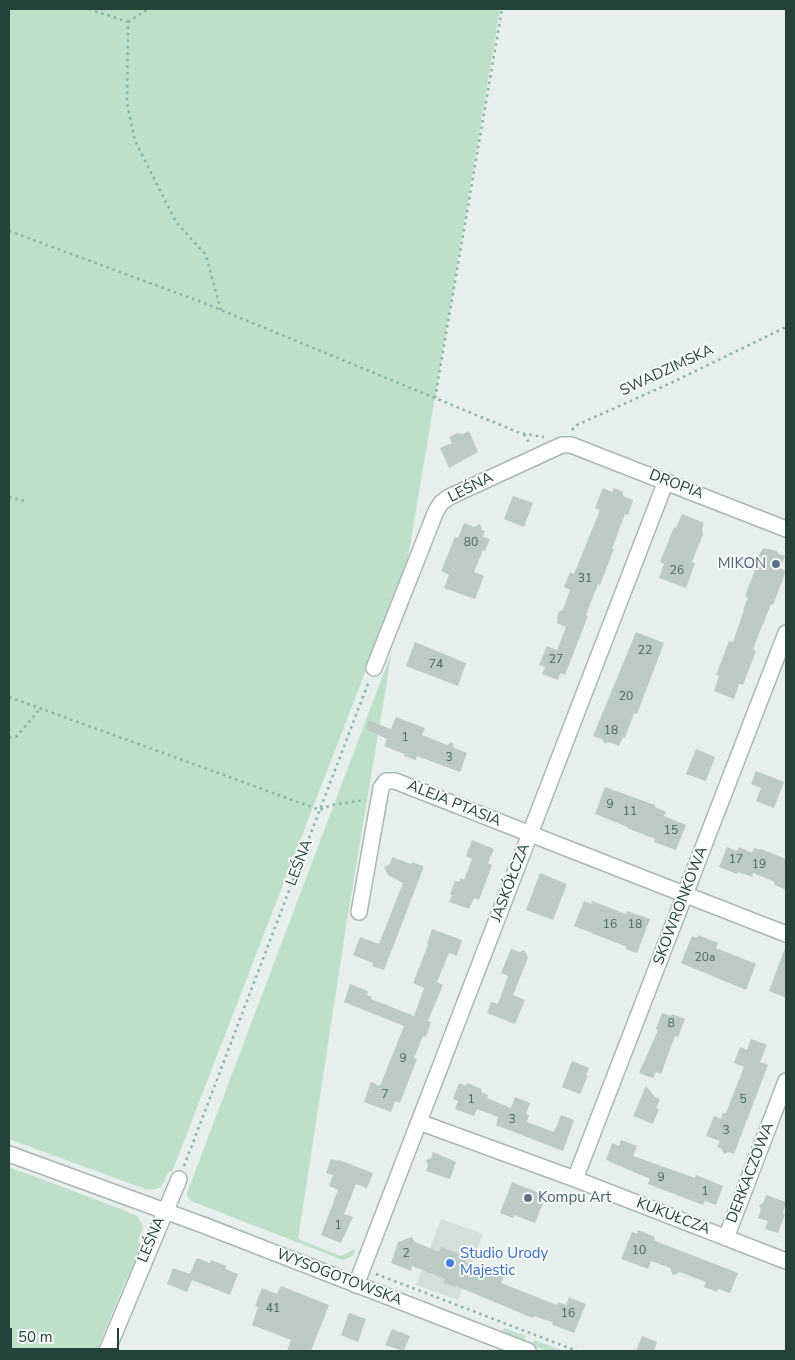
<!DOCTYPE html>
<html>
<head>
<meta charset="utf-8">
<style>
	body { margin:0 }
	#map { position:relative; width:795px; height:1360px; overflow:hidden; background:#e6efeb; font-family:"Nunito Sans",sans-serif }
	canvas { display:block }
	.frame { position:absolute; inset:0; border:10px solid #24423a; pointer-events:none }
	.scale { position:absolute; left:10px; top:1328px; width:109px; height:22px; box-sizing:border-box; border:2px solid #24423a; border-top:0; padding-left:6px; font-size:15px; line-height:18px; white-space:nowrap; color:#24423a; -webkit-text-stroke:4px #f7fbf9; paint-order:stroke }
</style>
</head>
<body>
<div id="map">
<canvas width="795" height="1360"></canvas>
<div class="frame"></div>
<div class="scale">50 m</div>
</div>
<script>
const context = document.querySelector('canvas').getContext('2d');
context.lineJoin = 'round';
function fill(path, color) { context.fillStyle = color; context.fill(path, 'evenodd'); }
const toPath = rows => new Path2D(rows.map(r => 'M' + r).join(''));
function trace(path, color, width, dash) { context.strokeStyle = color; context.lineWidth = width; context.lineCap = dash ? 'butt' : 'round'; context.setLineDash(dash || []); context.stroke(path); }
function write(font, color, halo, rows, align = 'center') {
  context.font = font + ' "Nunito Sans",sans-serif'; context.lineWidth = 4; context.setLineDash([]); context.textBaseline = 'middle'; context.strokeStyle = halo; context.fillStyle = color; for (const [text, x, y, turn = 0] of rows) {
    context.save(); context.translate(x, y); context.rotate((+turn || 0) * Math.PI / 180); context.textAlign = isNaN(turn) ? turn : align; if (halo) context.strokeText(text, 0, 0); context.fillText(text, 0, 0); context.restore();
  }
}
fill(toPath([
	[441,1219,483,1234,458,1300,416,1285]
]), '#d4dfda');
fill(toPath([
	[9,9,500,9,407,564,172,1172,169,1171,161,1187,153,1190,145,1189,9,1139],
	[392,651,347,920,298,1239,341,1256,355,1249,353,1256,343,1260,191,1201,188,1198,187,1193],
	[9,1144,131,1190,130,1192,9,1147],
	[9,1161,126,1204,125,1206,9,1163],
	[9,1167,121,1209,137,1216,141,1222,143,1228,138,1242,144,1245,129,1279,126,1279,97,1351,9,1351],
	[206,1216,342,1270,338,1270,205,1218],
	[504,1328,526,1336,524,1341,522,1342,502,1334],
	[534,1340,564,1351,547,1351,534,1346,533,1344]
]), '#bfe0c8');
fill(toPath([
	[469,431,478,452,449,468,440,448,452,443,449,437,457,433,463,434],
	[603,488,612,492,614,488,623,492,623,496,633,500,628,515,625,514,612,549,614,549,600,585,598,584,586,615,588,616,565,675,560,673,558,680,542,674,545,667,539,665,547,646,557,650,566,627,557,623,558,612,563,610,570,590,564,587,570,572,574,574,600,510,595,508],
	[513,496,533,503,524,527,504,519],
	[682,514,704,523,702,529,703,534,692,562,695,563,686,588,659,578,664,564,660,562,674,527,676,528],
	[464,523,474,527,480,524,482,530,485,531,483,537,490,539,485,551,483,550,474,572,484,576,475,599,444,588,449,575,441,571,455,537,458,538],
	[763,548,777,551,778,554,785,556,780,568,786,571,773,605,771,604,753,649,756,651,743,685,739,684,734,699,714,691,719,676,716,675,729,641,733,642,744,610,743,610,748,598,745,596,755,570,756,564,755,562],
	[636,632,664,643,637,714,634,713,625,738,623,737,619,746,609,742,605,744,602,739,593,736],
	[415,642,466,663,458,686,406,666],
	[396,717,425,728,422,735,447,745,452,742,454,748,467,753,460,772,417,756,416,760,404,756,404,754,384,746,387,739,366,729,369,721,391,729],
	[696,749,715,757,706,781,686,774],
	[756,771,784,782,774,808,756,801,761,788,751,784],
	[605,787,655,805,655,807,666,812,664,816,686,825,676,850,654,842,655,839,627,828,628,827,595,814],
	[472,840,494,849,488,863,492,865,479,900,474,898,469,909,449,902,452,895,450,894,455,881,459,882,461,878,464,880,472,859,466,856],
	[727,847,737,851,739,847,752,853,754,848,761,850,761,849,786,859,786,890,775,885,773,881,753,873,752,877,738,872,737,874,719,867],
	[392,857,411,864,412,862,423,866,423,869,384,970,372,966,373,963,353,955,360,937,379,944,403,883,388,875,384,867,390,864],
	[540,873,567,884,553,920,526,910],
	[584,901,591,904,592,901,626,914,627,911,650,919,637,953,626,949,627,947,574,926],
	[432,929,462,940,457,956,449,953,437,982,443,985,428,1021,431,1022,426,1037,423,1036,414,1058,417,1059,400,1103,395,1101,391,1112,364,1102,371,1082,380,1086,404,1026,344,1002,350,984,368,991,367,995,372,997,371,999,414,1016,424,988,413,983,428,945,427,944],
	[698,935,718,943,716,948,756,964,746,990,681,963,692,936,697,938],
	[785,948,786,948,786,998,769,991],
	[511,949,520,952,524,950,528,958,513,995,525,1000,515,1024,487,1013,491,1002,498,1004,508,976,501,973],
	[662,1013,671,1016,672,1014,685,1019,678,1037,675,1036,661,1074,656,1072,653,1078,639,1073,658,1030,656,1029],
	[751,1039,767,1045,760,1062,768,1065,734,1154,729,1152,724,1154,722,1149,717,1147,720,1141,706,1136,714,1116,721,1119,723,1113,726,1113,744,1067,734,1063,740,1047,747,1050],
	[572,1061,589,1068,586,1075,588,1076,580,1094,562,1087],
	[459,1083,466,1086,467,1083,482,1089,481,1092,488,1095,487,1098,511,1108,515,1097,530,1103,526,1114,529,1115,527,1122,554,1132,561,1115,574,1120,563,1151,496,1125,498,1117,477,1109,474,1116,455,1109,458,1101,453,1099],
	[646,1086,655,1097,660,1099,656,1108,659,1109,653,1124,633,1116],
	[621,1140,637,1146,633,1156,695,1178,696,1175,723,1186,716,1205,705,1201,703,1205,648,1184,650,1179,606,1160,612,1143,619,1146],
	[433,1152,456,1162,450,1179,426,1171,428,1165,426,1160,431,1158],
	[331,1159,338,1161,339,1160,373,1173,367,1188,356,1184,344,1214,353,1217,341,1243,321,1235,338,1190,329,1186,333,1175,326,1173],
	[512,1182,546,1196,535,1223,514,1215,513,1218,500,1213],
	[766,1195,786,1202,783,1213,785,1214,778,1233,765,1229,768,1221,758,1218,761,1210,759,1205,763,1203],
	[638,1230,655,1237,654,1240,658,1242,738,1273,730,1293,718,1289,717,1292,704,1287,706,1282,680,1272,673,1275,670,1268,651,1261,648,1269,621,1259,632,1232,637,1234],
	[412,1237,415,1242,439,1252,441,1247,467,1257,465,1262,492,1273,494,1269,505,1273,501,1283,557,1305,558,1302,566,1305,569,1297,586,1304,574,1333,553,1325,552,1322,534,1316,533,1318,456,1286,456,1287,443,1283,445,1279,412,1266,411,1271,391,1263,398,1242],
	[197,1258,210,1263,211,1260,227,1266,225,1269,238,1274,230,1295,192,1280,187,1292,167,1284,173,1268,190,1274],
	[281,1286,329,1305,311,1351,287,1351,291,1340,252,1325,258,1307,255,1306,262,1288,277,1294],
	[349,1313,366,1319,358,1342,341,1335],
	[392,1329,410,1336,404,1351,385,1345],
	[642,1336,657,1342,654,1351,636,1351]
]), '#bbcac4');
const street = toPath([
	[374,668,436,511,441,503,449,497,562,445,571,445,786,529],
	[359,912,381,788,386,781,395,781,786,934],
	[419,1122,575,1179,786,1261],
	[9,1154,203,1225,528,1351],
	[575,1179,786,633],
	[726,1238,786,1081],
	[356,1285,666,481],
	[107,1351,179,1179]
]);
trace(street, '#a8b8b2', 18);
trace(toPath([
	[89,9,128,22,127,103,135,141,176,222,206,255,221,311],
	[128,22,148,9],
	[9,231,204,303,520,433,544,437],
	[435,398,502,9],
	[572,430,577,425,673,382,786,327],
	[524,434,530,444],
	[9,497,24,501],
	[9,697,320,810,331,805,365,800],
	[9,738,17,736,40,709],
	[184,1166,369,681],
	[376,1274,577,1351]
]), '#86b3a5', 2.5, [2.5, 4]);
trace(street, '#fff', 15);
for (const [x, y, r, color] of [
	[776,564,5,"#5c6f8a"],
	[528,1198,5,"#5c6f8a"],
	[450,1263,5,"#3f7fe0"]
]) { const dot = new Path2D(); dot.arc(x, y, r, 0, 2 * Math.PI); context.fillStyle = color; context.fill(dot); trace(dot, '#f7fbf9', 2); }
write('12px', '#4a645c', null, [
	["80",471,543],
	["26",677,571],
	["31",585,579],
	["22",645,651],
	["27",556,660],
	["74",436,665],
	["20",626,697],
	["18",611,731],
	["1",405,738],
	["3",449,758],
	["9",610,805],
	["11",630,812],
	["15",671,831],
	["17",736,860],
	["19",759,865],
	["16",610,925],
	["18",635,925],
	["20a",705,958],
	["8",671,1024],
	["9",403,1059],
	["7",385,1095],
	["1",471,1100],
	["5",743,1100],
	["3",512,1120],
	["3",726,1131],
	["9",661,1178],
	["1",705,1192],
	["1",338,1226],
	["10",639,1251],
	["2",406,1254],
	["41",273,1309],
	["16",568,1314]
]);
write('15px', '#24423a', '#f7fbf9', [
	["SWADZIMSKA",667,371,-25],
	["DROPIA",676,485,21],
	["LEŚNA",471,488,-27],
	["ALEJA PTASIA",454,804,22],
	["LEŚNA",300,863,-69],
	["JASKÓŁCZA",511,883,-69],
	["SKOWRONKOWA",681,906,-69],
	["DERKACZOWA",751,1173,-69],
	["KUKUŁCZA",673,1217,21],
	["LEŚNA",152,1240,-67],
	["WYSOGOTOWSKA",339,1278,21]
]);
write('15px', '#4e5e75', '#f7fbf9', [
	["MIKON",766,564],
	["Kompu Art",538,1198,"left"]
], 'right');
write('15px', '#366cbe', '#f7fbf9', [
	["Studio Urody",460,1254],
	["Majestic",460,1271]
], 'left');
</script>
</body>
</html>
